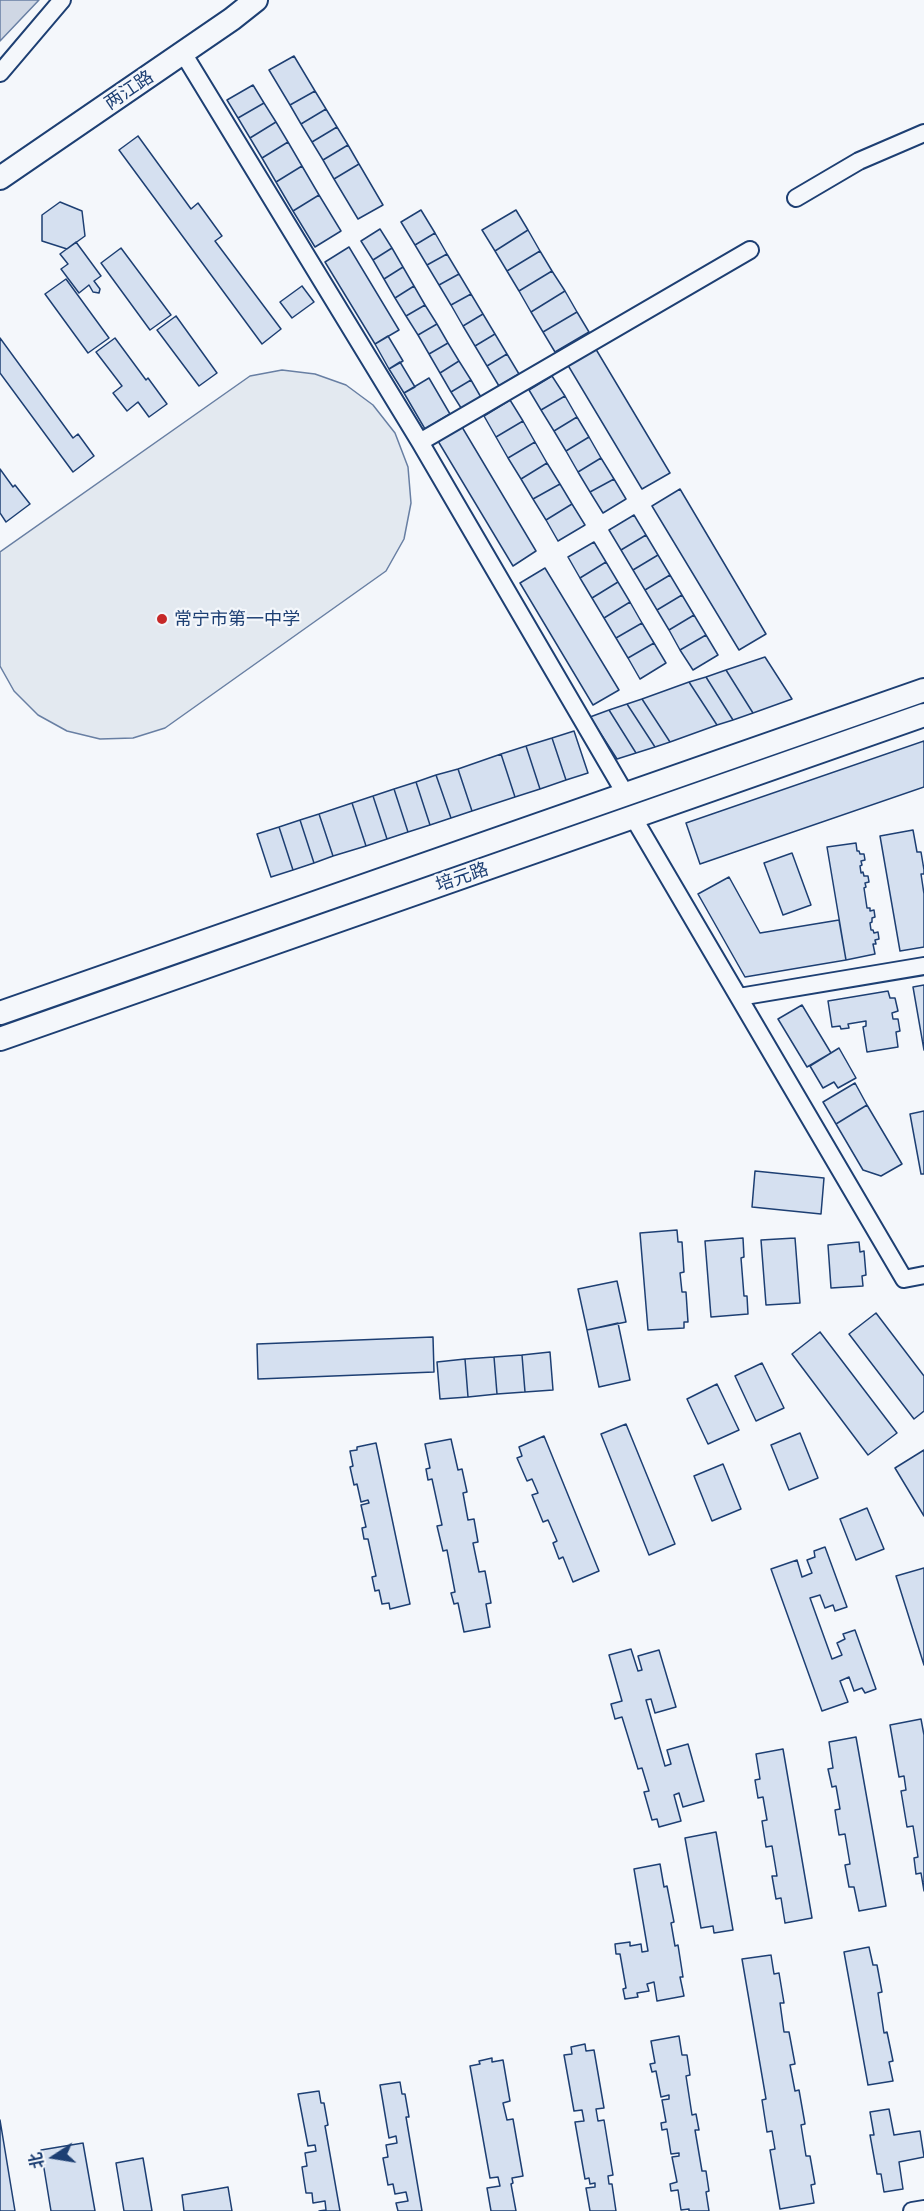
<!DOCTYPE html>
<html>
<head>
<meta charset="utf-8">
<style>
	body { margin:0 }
	#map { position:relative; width:924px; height:2211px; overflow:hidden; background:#f4f7fb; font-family:Lato,"Noto Sans SC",sans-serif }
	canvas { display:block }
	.north { position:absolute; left:24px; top:2127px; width:60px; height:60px; -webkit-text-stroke:4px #f4f7fb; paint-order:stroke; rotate:258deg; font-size:16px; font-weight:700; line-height:24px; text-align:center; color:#1d3f73 }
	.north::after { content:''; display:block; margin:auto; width:21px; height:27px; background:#1d3f73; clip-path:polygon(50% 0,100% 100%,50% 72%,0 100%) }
</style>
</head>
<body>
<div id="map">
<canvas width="924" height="2211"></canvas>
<div class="north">北</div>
</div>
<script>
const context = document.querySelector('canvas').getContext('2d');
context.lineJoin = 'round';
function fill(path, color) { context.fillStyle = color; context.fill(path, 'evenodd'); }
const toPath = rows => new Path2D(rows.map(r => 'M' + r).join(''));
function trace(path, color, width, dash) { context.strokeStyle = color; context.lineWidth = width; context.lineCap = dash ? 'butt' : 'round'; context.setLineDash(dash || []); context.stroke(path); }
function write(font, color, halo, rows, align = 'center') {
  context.font = font + ' Lato,"Noto Sans SC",sans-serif'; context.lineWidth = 4.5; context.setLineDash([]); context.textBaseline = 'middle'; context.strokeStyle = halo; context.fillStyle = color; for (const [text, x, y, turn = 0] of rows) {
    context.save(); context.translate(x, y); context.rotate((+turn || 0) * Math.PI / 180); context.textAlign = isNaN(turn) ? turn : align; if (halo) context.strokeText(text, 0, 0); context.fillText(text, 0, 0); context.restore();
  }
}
const green = toPath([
	[282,370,315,374,346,385,373,405,395,433,408,467,411,503,404,539,386,571,165,728,133,738,100,739,67,731,38,715,14,691,0,666,0,552,250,376,282,370]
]);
fill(green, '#e3e9f0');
trace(green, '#687fa3', 1.5);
const water = toPath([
	[0,0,39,0,0,41,0,0]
]);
fill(water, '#cfd7e4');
trace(water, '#687fa3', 1.5);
const building = toPath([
	[294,56,315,91,290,105,269,70,294,56],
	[253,85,264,103,238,118,227,100,253,85],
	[315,91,326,109,301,124,290,105,315,91],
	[264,103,276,122,250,138,238,118,264,103],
	[326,109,337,127,312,142,301,124,326,109],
	[276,122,288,142,262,158,250,138,276,122],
	[337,127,348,145,323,160,312,142,337,127],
	[138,136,191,209,198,203,222,236,215,241,281,329,262,344,119,150,138,136],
	[288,142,302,166,276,182,262,158,288,142],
	[348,145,359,164,334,179,323,160,348,145],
	[359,164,383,205,358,219,334,179,359,164],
	[302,166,319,195,293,211,276,182,302,166],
	[319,195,341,231,315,247,293,211,319,195],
	[60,202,82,211,85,236,67,249,42,241,42,215,60,202],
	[421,210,435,233,415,245,401,222,421,210],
	[516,210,528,230,495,251,482,230,516,210],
	[380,229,392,248,373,260,361,241,380,229],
	[528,230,540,251,507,271,495,251,528,230],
	[435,233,447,254,427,265,415,245,435,233],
	[76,242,101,276,94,281,100,289,99,293,93,292,89,285,79,293,61,269,68,264,60,254,76,242],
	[349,247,399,330,375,344,325,262,349,247],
	[121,248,171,315,150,330,101,263,121,248],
	[392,248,403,267,384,279,373,260,392,248],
	[540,251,552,271,519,291,507,271,540,251],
	[447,254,459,274,439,285,427,265,447,254],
	[403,267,414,286,395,298,384,279,403,267],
	[552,271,565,291,531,312,519,291,552,271],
	[459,274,471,294,451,305,439,285,459,274],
	[66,279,109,338,88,353,45,294,66,279],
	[302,286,314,302,292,318,280,302,302,286],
	[414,286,425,305,406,316,395,298,414,286],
	[565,291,577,312,543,332,531,312,565,291],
	[471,294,483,314,463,326,451,305,471,294],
	[425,305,437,324,418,335,406,316,425,305],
	[577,312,589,332,555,352,543,332,577,312],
	[483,314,495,334,475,346,463,326,483,314],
	[176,316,217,373,199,386,157,330,176,316],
	[437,324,448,343,429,354,418,335,437,324],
	[495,334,507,354,487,366,475,346,495,334],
	[388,336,403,361,389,369,375,344,388,336],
	[0,338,73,438,78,434,94,456,73,472,0,373,0,338],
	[115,338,146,380,148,378,167,404,149,417,138,402,127,411,113,393,122,386,96,352,115,338],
	[448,343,459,361,440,373,429,354,448,343],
	[594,346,670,473,642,489,566,362,594,346],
	[507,354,519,374,499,386,487,366,507,354],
	[459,361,471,380,451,392,440,373,459,361],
	[400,362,415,387,404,393,389,369,400,362],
	[552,376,565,396,541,410,529,390,552,376],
	[429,378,450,414,425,429,404,393,429,378],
	[471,380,482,399,463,411,451,392,471,380],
	[565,396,577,417,554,431,541,410,565,396],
	[510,400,523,421,496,437,484,416,510,400],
	[577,417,589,437,566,451,554,431,577,417],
	[523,421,535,442,508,458,496,437,523,421],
	[462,427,536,551,513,566,438,441,462,427],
	[589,437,601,458,578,472,566,451,589,437],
	[535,442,547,463,521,479,508,458,535,442],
	[601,458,614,479,590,492,578,472,601,458],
	[547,463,560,484,533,499,521,479,547,463],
	[0,469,13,487,15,485,30,504,6,522,0,513,0,469],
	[614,479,626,499,603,513,590,492,614,479],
	[560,484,572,504,546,520,533,499,560,484],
	[680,489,766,634,739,650,652,506,680,489],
	[572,504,585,525,558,541,546,520,572,504],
	[634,515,646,535,621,550,609,530,634,515],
	[646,535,658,555,633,570,621,550,646,535],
	[594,542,606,562,580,578,568,557,594,542],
	[658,555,670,575,645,590,633,570,658,555],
	[606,562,618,582,592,598,580,578,606,562],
	[545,568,619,690,593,705,520,583,545,568],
	[670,575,682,595,657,610,645,590,670,575],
	[618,582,630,602,604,618,592,598,618,582],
	[682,595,694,615,669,630,657,610,682,595],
	[630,602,642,623,616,638,604,618,630,602],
	[694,615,706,635,680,650,669,630,694,615],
	[642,623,654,643,628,658,616,638,642,623],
	[706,635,718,655,693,670,680,650,706,635],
	[654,643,666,663,640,679,628,658,654,643],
	[765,657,792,699,753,713,726,670,765,657],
	[726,670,753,713,733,720,706,677,726,670],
	[706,677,733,720,717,725,689,682,706,677],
	[689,682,717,725,670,742,642,699,689,682],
	[642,699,670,742,655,747,627,704,642,699],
	[627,704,655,747,636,753,609,710,627,704],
	[609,710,636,753,617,759,590,717,609,710],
	[574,731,588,773,566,780,552,738,574,731],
	[552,738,566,780,540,789,526,746,552,738],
	[924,741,924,787,700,864,686,823,924,741],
	[526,746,540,789,515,797,501,754,526,746],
	[501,754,515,797,472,811,458,769,501,754],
	[458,769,472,811,451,818,436,775,458,769],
	[436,775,451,818,430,825,416,782,436,775],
	[416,782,430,825,408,832,394,789,416,782],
	[394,789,408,832,387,839,373,796,394,789],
	[373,796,387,839,366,846,352,803,373,796],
	[352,803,366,846,333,856,319,814,352,803],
	[319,814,333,856,314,863,300,820,319,814],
	[300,820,314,863,293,870,279,827,300,820],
	[279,827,293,870,271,877,257,834,279,827],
	[913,830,917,852,921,852,924,870,924,874,921,874,924,894,924,947,900,951,880,836,913,830],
	[856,843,857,851,859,851,860,854,864,854,865,860,861,861,862,865,860,866,861,873,863,872,864,876,868,876,869,882,865,883,866,887,864,888,867,908,870,908,870,911,874,910,875,917,872,918,872,922,870,923,871,930,873,930,874,933,878,932,879,939,875,940,876,944,873,944,875,954,846,960,827,847,856,843],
	[792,853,811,905,783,915,764,863,792,853],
	[729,877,760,933,839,920,846,960,745,977,698,894,729,877],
	[924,985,924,1050,913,987,924,985],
	[888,991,890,998,895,998,898,1011,892,1013,893,1019,898,1019,900,1031,896,1032,898,1047,867,1052,863,1027,866,1026,866,1021,848,1024,849,1028,841,1029,840,1026,832,1027,828,1001,888,991],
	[802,1005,831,1053,807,1067,778,1019,802,1005],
	[839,1048,856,1078,838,1088,834,1082,823,1088,810,1066,839,1048],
	[855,1083,867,1105,836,1124,823,1102,855,1083],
	[867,1105,902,1164,881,1176,863,1170,836,1124,867,1105],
	[924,1111,924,1174,921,1174,910,1114,924,1111],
	[755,1171,824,1178,821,1214,752,1207,755,1171],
	[677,1230,678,1242,682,1242,684,1272,680,1273,682,1292,686,1292,688,1322,684,1322,684,1328,648,1330,640,1233,677,1230],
	[743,1238,744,1257,741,1258,744,1296,747,1296,748,1314,711,1317,705,1241,743,1238],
	[795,1238,800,1303,766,1305,761,1240,795,1238],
	[859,1242,860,1252,864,1251,866,1275,862,1276,863,1286,831,1288,828,1245,859,1242],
	[617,1281,626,1322,587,1330,578,1289,617,1281],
	[876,1313,924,1376,924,1411,914,1419,849,1334,876,1313],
	[618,1323,630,1380,599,1387,587,1330,618,1323],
	[820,1332,897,1433,868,1455,792,1354,820,1332],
	[433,1337,434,1372,258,1379,257,1344,433,1337],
	[550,1352,553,1390,525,1392,522,1355,550,1352],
	[522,1355,525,1392,497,1394,494,1357,522,1355],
	[494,1357,497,1394,468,1397,465,1359,494,1357],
	[465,1359,468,1397,440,1399,437,1362,465,1359],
	[762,1363,784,1408,756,1421,735,1376,762,1363],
	[717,1384,739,1430,708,1444,687,1399,717,1384],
	[626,1424,675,1544,649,1555,601,1434,626,1424],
	[800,1433,818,1478,789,1490,771,1445,800,1433],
	[544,1436,599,1571,573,1582,563,1557,559,1559,553,1543,557,1541,548,1520,543,1522,532,1495,538,1493,532,1479,527,1481,517,1458,522,1456,519,1447,544,1436],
	[451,1439,458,1470,462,1469,467,1492,463,1493,468,1520,474,1519,478,1542,473,1543,479,1572,485,1571,491,1603,486,1604,490,1627,464,1632,458,1603,454,1604,451,1593,455,1592,447,1550,443,1551,437,1526,442,1525,432,1479,428,1480,426,1469,430,1468,425,1444,451,1439],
	[376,1443,410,1604,390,1609,389,1603,382,1604,379,1590,375,1591,372,1577,376,1576,368,1539,364,1539,362,1528,366,1527,361,1505,369,1503,368,1500,361,1502,357,1484,354,1485,350,1467,353,1466,350,1451,357,1450,357,1447,376,1443],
	[924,1450,924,1516,895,1468,924,1450],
	[723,1464,741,1509,712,1521,694,1476,723,1464],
	[867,1508,884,1549,856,1560,840,1519,867,1508],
	[825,1547,847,1607,835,1611,833,1605,825,1608,820,1595,810,1598,832,1659,842,1655,837,1643,845,1639,843,1634,855,1630,876,1689,865,1693,862,1688,854,1691,849,1677,840,1681,848,1702,822,1711,771,1569,797,1560,802,1577,812,1573,807,1560,815,1557,814,1551,825,1547],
	[924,1568,924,1665,896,1576,924,1568],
	[631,1649,638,1671,642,1670,638,1656,659,1650,676,1707,655,1713,651,1699,646,1700,665,1766,671,1764,667,1750,688,1744,704,1801,683,1807,679,1793,674,1795,681,1821,659,1827,657,1819,652,1820,644,1792,649,1791,642,1768,638,1769,622,1717,615,1719,611,1704,622,1701,609,1655,631,1649],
	[921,1719,924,1735,924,1891,921,1873,916,1874,914,1858,918,1857,913,1826,907,1827,901,1791,906,1790,904,1776,899,1777,890,1725,921,1719],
	[856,1737,886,1906,859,1911,854,1887,849,1887,845,1865,850,1864,845,1834,839,1835,835,1810,840,1809,836,1786,832,1787,828,1769,833,1768,829,1742,856,1737],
	[783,1749,812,1918,785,1923,781,1898,776,1899,772,1876,777,1876,772,1846,766,1847,762,1821,767,1820,763,1797,758,1798,755,1780,760,1779,756,1754,783,1749],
	[716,1832,733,1930,714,1933,713,1926,701,1928,685,1838,716,1832],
	[660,1864,664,1887,667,1886,674,1922,671,1923,675,1946,678,1945,683,1977,680,1977,684,1996,657,2001,654,1982,647,1984,649,1991,637,1993,638,1997,625,1999,623,1989,626,1988,620,1954,616,1954,615,1944,630,1942,630,1946,641,1944,642,1952,648,1951,634,1869,660,1864],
	[869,1947,873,1965,877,1965,882,1992,878,1993,884,2033,887,2032,893,2061,889,2062,893,2081,868,2085,844,1952,869,1947],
	[771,1955,774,1974,779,1973,784,2003,780,2003,784,2032,789,2032,795,2064,790,2065,795,2091,799,2090,805,2124,801,2125,806,2156,810,2156,815,2184,811,2185,814,2203,780,2209,770,2150,775,2149,772,2131,767,2132,762,2100,766,2099,742,1959,771,1955],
	[679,2036,682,2055,687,2055,690,2075,686,2076,692,2115,696,2114,699,2130,695,2130,702,2171,706,2171,709,2191,706,2192,709,2211,689,2211,689,2209,681,2210,678,2190,671,2191,670,2184,677,2182,672,2157,679,2156,679,2153,671,2154,667,2129,662,2130,661,2123,666,2122,662,2100,669,2099,669,2095,661,2097,656,2071,652,2072,650,2064,655,2063,651,2041,679,2036],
	[585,2044,586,2051,594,2050,604,2108,596,2109,598,2121,604,2120,613,2175,608,2176,609,2184,612,2184,616,2211,590,2211,586,2188,595,2187,595,2183,590,2184,589,2178,585,2179,575,2122,584,2121,582,2110,574,2111,564,2055,572,2054,571,2047,585,2044],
	[492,2058,492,2062,503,2060,510,2101,503,2103,507,2120,513,2119,523,2176,512,2178,513,2183,511,2184,516,2211,491,2211,487,2188,500,2186,498,2177,490,2178,470,2066,480,2064,479,2061,492,2058],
	[400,2082,402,2094,405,2094,409,2117,406,2117,422,2211,398,2211,396,2203,408,2201,406,2192,395,2194,393,2184,388,2185,383,2158,388,2157,386,2145,397,2143,396,2136,389,2138,380,2085,400,2082],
	[319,2091,321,2103,324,2103,328,2125,325,2126,340,2211,319,2211,326,2210,325,2201,313,2203,312,2193,306,2193,302,2167,307,2166,305,2153,316,2151,315,2145,308,2146,298,2094,319,2091],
	[889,2109,894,2135,920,2131,924,2157,899,2162,903,2189,884,2192,881,2174,877,2174,870,2135,874,2135,870,2112,889,2109],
	[0,2120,15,2211,0,2211,0,2120],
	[83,2143,95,2211,51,2211,41,2150,83,2143],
	[143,2158,152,2211,124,2211,116,2163,143,2158],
	[228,2187,232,2211,184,2211,182,2195,228,2187]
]);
fill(building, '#d5e0f0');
trace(building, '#1d3f73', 1.5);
const street = toPath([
	[183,53,420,442,626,795],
	[0,73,62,0],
	[796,198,859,161,924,133],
	[420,442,750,250],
	[633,817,904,1279,924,1275],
	[739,997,924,966],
	[912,2211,924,2209]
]);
const secondary = toPath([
	[0,178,232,19,256,0],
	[0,1013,924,690],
	[0,1039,924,715]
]);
trace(street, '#1d3f73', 20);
trace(secondary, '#1d3f73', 26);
trace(street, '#f4f7fb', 16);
trace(secondary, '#f4f7fb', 22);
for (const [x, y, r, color] of [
	[162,619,6,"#c62828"]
]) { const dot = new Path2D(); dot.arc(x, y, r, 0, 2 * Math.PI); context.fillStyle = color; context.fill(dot); trace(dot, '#f4f7fb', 2); }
write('18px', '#1d3f73', '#f4f7fb', [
	["两江路",129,90,-34],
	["培元路",462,877,-19]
]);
write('18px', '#1d3f73', '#f4f7fb', [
	["常宁市第一中学",174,619]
], 'left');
</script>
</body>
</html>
